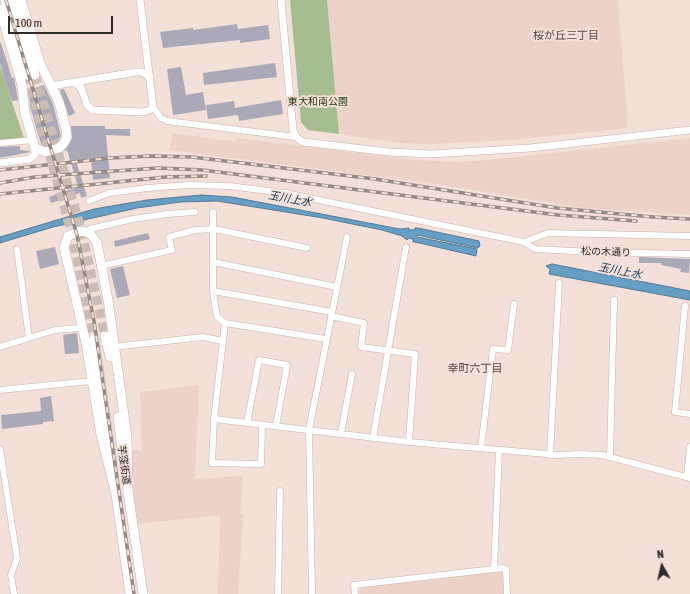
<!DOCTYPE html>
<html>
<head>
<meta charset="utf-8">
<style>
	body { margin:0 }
	#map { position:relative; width:690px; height:594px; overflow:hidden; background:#f2e0d9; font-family:"Asap Condensed",sans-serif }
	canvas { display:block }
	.north { position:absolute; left:642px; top:546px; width:40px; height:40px; -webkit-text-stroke:3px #f2e0d9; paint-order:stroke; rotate:352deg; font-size:11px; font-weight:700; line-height:16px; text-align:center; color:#312a27 }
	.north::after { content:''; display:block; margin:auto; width:14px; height:18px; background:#312a27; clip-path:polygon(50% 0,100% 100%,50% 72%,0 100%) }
	.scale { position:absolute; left:8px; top:16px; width:105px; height:18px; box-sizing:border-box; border:2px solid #312a27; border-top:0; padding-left:5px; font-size:12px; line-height:14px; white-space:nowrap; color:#312a27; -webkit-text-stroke:3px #f2e0d9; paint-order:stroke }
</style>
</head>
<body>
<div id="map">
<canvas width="690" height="594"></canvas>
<div class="north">N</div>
<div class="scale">100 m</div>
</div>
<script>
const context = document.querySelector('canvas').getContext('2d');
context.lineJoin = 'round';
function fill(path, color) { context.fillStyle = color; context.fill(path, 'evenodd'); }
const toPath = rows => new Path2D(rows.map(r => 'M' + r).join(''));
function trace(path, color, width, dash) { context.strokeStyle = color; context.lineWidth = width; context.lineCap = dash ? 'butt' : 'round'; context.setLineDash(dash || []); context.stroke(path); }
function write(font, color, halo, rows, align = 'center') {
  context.font = font + ' "Asap Condensed","Noto Sans JP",sans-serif'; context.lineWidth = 4; context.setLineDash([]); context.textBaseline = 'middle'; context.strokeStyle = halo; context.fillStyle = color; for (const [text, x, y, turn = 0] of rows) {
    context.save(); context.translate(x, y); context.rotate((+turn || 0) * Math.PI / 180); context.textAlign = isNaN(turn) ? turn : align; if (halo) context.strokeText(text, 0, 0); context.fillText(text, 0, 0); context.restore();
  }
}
fill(toPath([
	[327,0,618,0,628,128,511,140,431,144,399,143,339,134],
	[173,133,236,142,237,138,417,160,457,162,488,160,690,138,690,215,583,208,422,182,169,150],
	[199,385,195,479,243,476,240,514,243,515,238,594,218,594,220,515,138,524,134,497,132,451,142,450,140,392],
	[503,571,506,574,506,594,360,594,359,591,363,587]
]), '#edd2c9');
fill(toPath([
	[290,0,327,0,339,134,308,130,301,122],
	[0,66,24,138,0,140]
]), '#a6bd90');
const water = toPath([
	[201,195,232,197,400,229,409,228,409,230,414,230,415,228,418,228,479,241,480,246,478,248,417,235,417,237,477,249,476,256,415,242,413,242,413,239,408,238,407,240,402,236,382,230,323,218,217,201,180,202,137,208,53,227,0,243,0,237,94,209,147,200,201,195],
	[552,264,690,291,690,300,549,274,550,269,546,266,552,264]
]);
fill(water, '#669ec4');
trace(water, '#567b95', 1);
fill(toPath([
	[237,24,238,29,268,25,270,39,240,43,240,40,163,48,160,32,193,28,193,30],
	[0,43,1,43,12,78,14,77,18,100,12,101,4,78,0,63],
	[275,63,277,77,204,85,203,73],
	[181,67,186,95,203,92,206,110,173,115,167,69],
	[44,85,53,104,61,136,56,143,45,146,41,144,30,106,29,90],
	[64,89,75,113,69,116,60,90],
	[281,100,283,114,239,121,238,115,208,119,206,105,234,101,235,108],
	[71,126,105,126,105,129,130,129,130,136,106,135,110,178,93,180,91,158,76,161,87,196,81,198,80,193,51,203,49,197,78,187,67,150,64,151,72,139],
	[20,146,20,150,30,151,30,152,0,158,0,147],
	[148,233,150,239,115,247,114,241],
	[55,247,59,264,40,269,36,251],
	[639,257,690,259,689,273,680,272,681,269,661,265,661,263,639,263],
	[123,266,130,295,117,298,110,269],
	[77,333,79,353,65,354,63,335],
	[51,396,54,421,43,422,43,424,2,429,1,415,41,411,40,398]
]), '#aba8b7');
trace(toPath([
	[27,75,71,231,94,338],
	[35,75,81,228,105,336]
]), '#cbbcb5', 9, [9, 4.5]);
const minor = toPath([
	[153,107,161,118,167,121,296,137],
	[0,143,33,140],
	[89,201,109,193,147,188,189,185,229,186,285,193,524,242,548,233,690,236],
	[213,212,213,291,217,317,225,323,326,339],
	[90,229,133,219,167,214,195,212],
	[524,242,535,249,593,252,690,254],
	[17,249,29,338],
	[213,262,337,287],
	[101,266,172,250,169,237,195,230,214,229,307,248],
	[213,291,332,312],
	[685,306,675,412,690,414],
	[331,316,364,323,361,347,415,354,409,442],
	[225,323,214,419,212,463,261,464,262,425],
	[0,347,55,330,81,328],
	[113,347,203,337,223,341],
	[0,390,92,381],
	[214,419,409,442,558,455,580,454,602,455,690,478],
	[247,423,259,360,287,365,276,426],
	[341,433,352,374],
	[373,438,406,247],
	[481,448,493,349,508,350,514,304],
	[0,449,17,558,11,575,14,594],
	[550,455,559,283],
	[610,457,614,300],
	[687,477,690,447],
	[494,569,499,450],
	[278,594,280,491],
	[312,594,309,430,347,237],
	[355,594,354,585,503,568,506,569,507,594]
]);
const tertiary = toPath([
	[281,0,293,130,296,137,303,142,389,152,431,154,530,148,690,130],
	[73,82,81,87,87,105,92,110,143,112,150,110,153,107,140,0],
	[51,86,136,72,142,72,150,77],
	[0,163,29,159,35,155,35,148]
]);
const primary = toPath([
	[5,0,27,75],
	[13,0,35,75],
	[0,9,22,85,25,113,35,148,45,152,59,148,64,143,67,137,66,129,59,102,40,63,21,0],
	[105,336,110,357],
	[94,338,112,461],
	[118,417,122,450],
	[128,491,143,594],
	[116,494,130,594],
	[117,499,101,435,86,343,64,247,68,236,81,231,90,233,97,243,108,300,127,437,128,496]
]);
trace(minor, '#c5b3ac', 7);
trace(tertiary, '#c5b3ac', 8);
trace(primary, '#c5b3ac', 10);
trace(minor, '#fff', 6);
trace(tertiary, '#fff', 7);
trace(primary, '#fff', 9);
const rail = toPath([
	[6,0,77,235,94,321,134,594],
	[0,170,110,158,151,156,192,157,375,179,557,208,653,217,690,219],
	[0,183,35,177,100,172,159,168,202,170,558,215,636,221],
	[0,194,166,177,206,176]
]);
trace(rail, '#968a85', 3.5);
trace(rail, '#f2e0d9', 2, [6]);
write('10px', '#263810', '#f2e0d9', [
	["東大和南公園",318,102]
]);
write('10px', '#312a27', '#f2e0d9', [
	["松の木通り",606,252,2],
	["芋窪街道",124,465,82]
]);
write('11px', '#584944', '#f2e0d9', [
	["桜が丘三丁目",566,36],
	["幸町六丁目",475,369]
]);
write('italic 11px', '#0f3c57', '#f2e0d9', [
	["玉川上水",290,199,10],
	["玉川上水",620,271,11]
]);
</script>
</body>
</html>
